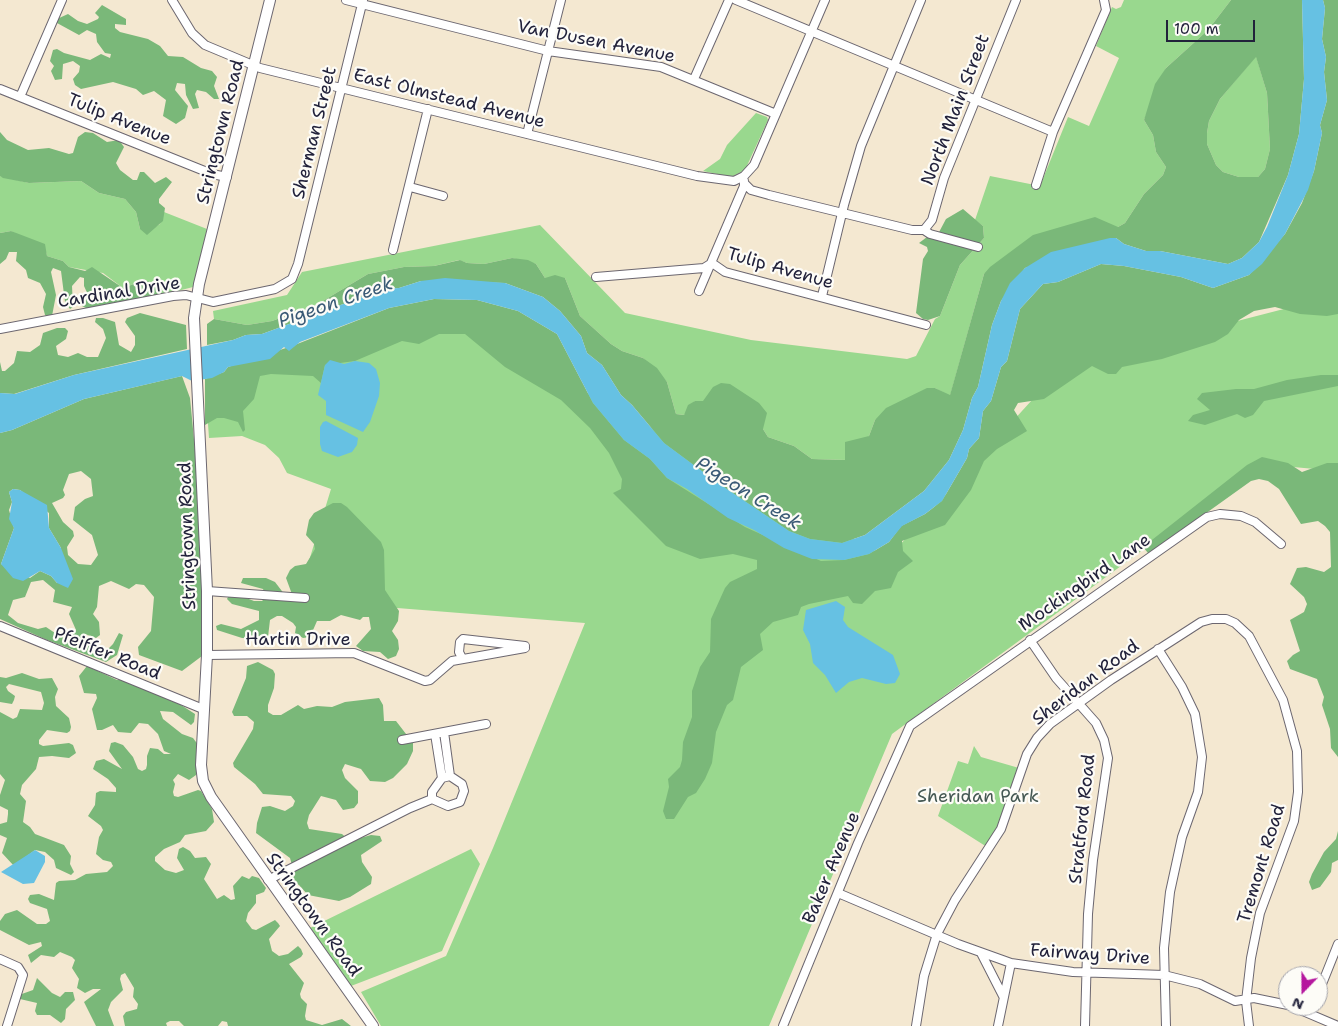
<!DOCTYPE html>
<html>
<head>
<meta charset="utf-8">
<style>
	body { margin:0 }
	#map { position:relative; width:1338px; height:1026px; overflow:hidden; background:#f4e8d1; font-family:"Shantell Sans",sans-serif }
	canvas { display:block }
	.north { position:absolute; left:1278px; top:966px; width:50px; height:50px; box-sizing:border-box; background:#fdfcf7; border:1px solid #a5a5ac; border-radius:50%; rotate:202deg; font-size:14px; font-weight:700; line-height:20px; text-align:center; color:#22223b }
	.north::after { content:''; display:block; margin:auto; width:18px; height:22px; background:#b5179e; clip-path:polygon(50% 0,100% 100%,50% 72%,0 100%) }
	.scale { position:absolute; left:1166px; top:20px; width:89px; height:22px; box-sizing:border-box; border:2px solid #22223b; border-top:0; padding-left:6px; font-size:15px; line-height:18px; white-space:nowrap; color:#22223b; -webkit-text-stroke:4px #fdfcf7; paint-order:stroke }
</style>
</head>
<body>
<div id="map">
<canvas width="1338" height="1026"></canvas>
<div class="north">N</div>
<div class="scale">100 m</div>
</div>
<script>
const context = document.querySelector('canvas').getContext('2d');
context.lineJoin = 'round';
function fill(path, color) { context.fillStyle = color; context.fill(path, 'evenodd'); }
const toPath = rows => new Path2D(rows.map(r => 'M' + r).join(''));
function trace(path, color, width, dash) { context.strokeStyle = color; context.lineWidth = width; context.lineCap = dash ? 'butt' : 'round'; context.setLineDash(dash || []); context.stroke(path); }
function write(font, color, halo, rows, align = 'center') {
  context.font = font + ' "Shantell Sans",sans-serif'; context.lineWidth = 4.5; context.setLineDash([]); context.textBaseline = 'middle'; context.strokeStyle = halo; context.fillStyle = color; for (const [text, x, y, turn = 0] of rows) {
    context.save(); context.translate(x, y); context.rotate((+turn || 0) * Math.PI / 180); context.textAlign = isNaN(turn) ? turn : align; if (halo) context.strokeText(text, 0, 0); context.fillText(text, 0, 0); context.restore();
  }
}
fill(toPath([
	[1124,0,1231,0,1208,30,1166,68,1144,120,1153,135,1156,152,1166,167,1163,175,1144,194,1125,223,1118,227,984,274,950,396,935,388,875,420,869,436,846,460,812,459,794,446,768,437,763,429,703,401,695,401,684,415,676,414,667,382,643,358,622,351,611,344,580,316,565,278,545,278,536,264,512,258,484,264,467,263,459,260,434,266,404,267,368,274,316,305,272,321,247,325,214,319,213,311,287,295,302,272,540,225,625,313,751,340,907,359,916,356,935,319,940,316,960,265,984,238,983,226,975,220,990,176,1040,186,1068,117,1089,126,1119,58,1096,46,1112,7,1116,9,1121,7],
	[1256,56,1267,93,1270,149,1265,169,1258,177,1239,177,1223,172,1216,165,1207,144,1207,133,1209,121,1220,99],
	[756,113,767,117,768,120,745,170,731,177,703,171,720,159,727,145],
	[0,176,29,183,81,181,99,193,125,199,136,212,140,229,153,228,160,224,164,212,207,229,193,287,158,296,139,282,123,288,103,273,69,267,63,261,47,256,46,252,11,231,0,233],
	[1338,295,1338,464,1326,470,1260,464,892,734,769,1026,381,1026,361,992,446,956,493,848,585,623,297,600,331,489,287,473,279,458,265,445,242,436,209,438,205,382,456,321,888,558,1063,366],
	[974,746,981,757,1019,768,1003,820,987,847,938,816,958,761,968,764],
	[471,849,480,864,442,951,351,986,310,928]
]), '#99d88e');
fill(toPath([
	[1231,0,1302,0,1304,79,1299,134,1288,175,1259,242,1242,258,1228,264,1160,251,1146,251,1124,244,1116,238,1025,268,1001,301,992,325,978,387,972,398,963,430,949,460,924,491,865,535,842,543,810,539,789,531,718,483,664,443,632,405,621,395,602,365,587,353,581,336,560,311,543,297,505,283,421,281,399,288,384,289,262,334,246,335,233,340,207,345,207,324,214,319,247,325,272,321,316,305,368,274,404,267,434,266,460,260,467,263,484,264,512,258,528,260,536,264,545,278,555,275,565,278,580,316,611,344,622,351,643,358,657,368,667,382,676,414,684,415,688,405,695,401,703,401,713,387,721,383,730,384,759,403,767,413,763,429,768,437,794,446,812,459,845,460,845,442,869,436,875,420,886,408,927,388,935,388,950,395,984,274,990,267,1033,235,1095,217,1118,227,1125,223,1144,194,1163,175,1166,167,1156,152,1153,135,1144,120,1155,84,1166,68,1208,30],
	[1256,57,1267,93,1270,149,1265,169,1258,177,1239,177,1223,172,1216,165,1207,144,1207,133,1209,121,1220,99],
	[1323,0,1338,0,1338,314,1327,316,1300,314,1275,307,1254,311,1239,320,1228,334,1215,342,1162,359,1122,367,1116,374,1108,374,1092,366,1044,399,1018,403,1014,410,1027,431,997,449,984,461,971,490,945,525,902,541,903,551,913,561,898,572,891,588,875,591,862,604,853,603,848,596,809,604,801,607,798,615,773,622,760,634,763,650,741,667,733,700,727,705,716,732,712,763,705,779,696,793,688,797,674,819,666,819,663,811,669,787,668,779,680,767,682,760,683,742,692,717,692,691,700,667,710,652,711,619,725,588,730,582,757,569,757,560,733,554,700,559,666,546,613,493,621,489,622,479,609,453,590,428,561,400,505,367,465,334,439,334,419,344,402,341,355,361,325,365,321,383,313,376,271,374,260,376,254,399,243,411,245,430,243,432,238,422,224,418,217,418,205,425,205,379,224,372,228,367,292,346,389,308,434,299,477,300,518,311,557,334,593,403,624,440,650,459,667,478,745,527,821,561,844,560,869,554,889,542,901,526,925,514,942,501,967,458,969,449,979,438,983,411,991,401,1001,367,1007,361,1020,309,1043,284,1058,282,1101,264,1124,266,1181,277,1213,288,1249,275,1285,234,1302,203,1314,171,1322,133,1320,125,1327,100,1324,72,1326,57,1322,39,1325,8],
	[102,5,126,19,126,25,115,24,115,28,120,32,148,39,160,46,168,56,183,57,201,68,212,71,217,77,214,86,219,99,214,99,206,92,197,90,195,94,199,108,193,109,186,95,185,84,177,83,175,90,188,106,185,118,176,124,163,116,166,100,154,91,143,95,136,89,113,82,81,89,75,85,73,79,79,72,80,66,73,61,63,64,62,79,55,80,51,71,54,66,50,61,53,50,57,49,64,53,90,60,101,54,110,58,111,54,105,53,97,42,96,34,87,30,79,35,57,23,57,19,68,14,78,21,87,24,98,19,99,17,95,13],
	[0,132,7,140,28,150,49,148,69,154,73,153,78,137,85,132,93,133,107,142,119,140,124,147,116,163,120,170,133,180,137,180,140,172,144,172,155,183,166,177,172,182,159,199,159,203,165,208,163,221,147,235,140,229,136,212,125,199,99,193,81,181,29,183,3,178,0,176],
	[963,209,983,226,984,238,960,265,940,316,928,320,923,319,916,313,923,259,928,251,927,247,919,243,927,237,938,234,946,219],
	[11,231,45,244,47,256,63,261,69,267,85,271,92,267,123,288,139,282,148,281,158,288,158,296,94,307,90,310,82,306,82,302,89,297,84,286,84,278,80,277,72,286,73,307,70,309,65,302,61,271,53,268,51,272,56,295,52,316,49,318,45,315,43,307,46,294,40,283,28,278,26,270,16,261,17,252,9,252,6,259,0,264,0,233],
	[140,313,186,325,187,349,74,375,14,394,0,393,0,362,2,371,5,371,14,363,17,351,30,352,40,345,43,333,57,328,65,328,68,331,66,339,56,346,58,355,68,357,78,353,87,357,98,357,106,338,103,329,95,322,96,318,103,318,115,322,119,345,131,352,135,345,135,336,125,322,127,318],
	[1321,375,1338,375,1338,386,1264,401,1253,415,1245,418,1237,414,1205,425,1188,421,1193,415,1210,410,1197,399,1202,393,1236,389,1254,389,1287,380],
	[182,376,190,398,196,460,205,639,202,656,182,671,139,655,138,647,151,631,154,597,144,585,136,584,129,589,111,581,99,586,97,607,93,614,99,622,100,635,96,638,85,634,81,637,86,643,107,650,113,644,119,633,123,635,117,655,106,662,47,640,0,619,0,433,12,430,84,399],
	[81,471,91,479,93,496,85,499,75,507,73,520,92,535,98,555,91,565,78,564,68,555,67,547,74,536,73,531,63,522,52,503,63,498,65,495,63,490,69,474],
	[13,489,20,490,49,513,49,528,61,548,57,583,51,576,40,571,30,578,1,564,14,528,9,510,12,502,9,492],
	[43,580,55,590,53,602,72,607,69,614,76,630,71,636,58,635,46,627,38,629,18,623,8,615,13,600,25,597,31,582],
	[1262,457,1288,463,1302,472,1327,463,1338,463,1338,757,1331,748,1330,729,1322,705,1324,697,1317,679,1290,669,1287,661,1293,655,1300,651,1290,620,1304,612,1307,604,1304,597,1290,584,1297,568,1306,567,1324,572,1331,567,1330,532,1325,526,1318,521,1301,524,1279,489,1268,481,1259,479,1251,481,1156,549,1148,553,1143,547,1247,465],
	[333,503,341,503,347,507,381,542,384,550,385,590,399,611,398,621,392,631,398,640,399,649,396,656,388,659,380,652,363,651,356,646,371,629,369,617,363,617,360,620,341,615,330,621,317,621,310,637,303,638,295,633,296,627,293,623,282,616,277,616,270,620,268,637,263,639,242,638,217,630,216,626,221,624,241,629,259,620,259,611,232,604,227,599,229,595,236,594,254,601,262,601,266,597,263,589,241,583,243,578,266,578,275,582,288,599,293,597,286,578,290,570,295,566,306,564,315,549,314,544,306,535,309,520,314,513],
	[258,662,273,670,275,674,274,688,268,705,268,712,273,715,281,715,298,705,304,709,317,706,332,707,345,702,379,698,383,705,384,721,396,721,413,743,413,751,407,764,393,778,385,782,370,781,361,769,345,764,342,770,345,778,358,791,358,803,354,808,343,810,336,800,321,796,309,815,307,823,309,829,342,834,350,841,371,835,380,836,382,841,361,855,362,862,372,877,371,884,350,897,339,901,308,895,299,885,285,876,293,869,290,858,256,833,257,823,262,807,270,806,285,811,293,806,295,801,291,796,263,794,255,784,234,767,233,763,253,729,254,722,247,716,234,716,232,712,246,678,247,666],
	[87,666,117,680,125,680,167,696,195,714,194,722,191,725,173,712,160,711,163,719,182,734,193,738,199,746,196,775,189,780,178,774,173,780,175,784,173,792,174,796,178,797,198,790,201,791,212,809,214,822,206,831,185,835,180,842,164,849,155,857,155,861,165,870,176,873,184,870,177,858,179,849,183,847,190,851,195,858,206,857,211,864,204,879,217,899,224,895,231,900,235,899,233,886,242,876,249,879,252,876,259,878,266,888,264,892,256,895,256,903,248,913,246,921,252,929,256,930,275,920,278,923,280,926,269,939,272,951,279,956,288,954,298,946,301,949,303,954,301,957,289,964,304,983,300,994,301,998,307,1004,305,1016,306,1020,322,1025,342,1019,351,1026,228,1026,227,1022,222,1021,218,1026,184,1026,179,1021,170,1021,166,1023,167,1026,125,1026,123,1016,126,1012,137,1009,138,1004,133,997,134,988,125,973,121,975,120,979,123,990,111,1002,108,1010,114,1026,96,1026,84,1002,101,989,93,989,85,993,77,988,79,979,72,968,75,960,72,957,60,952,54,957,41,955,31,963,28,955,42,946,41,942,29,945,0,930,0,921,5,914,17,910,37,924,46,924,50,921,47,909,30,903,28,899,30,895,39,894,54,900,56,883,59,881,75,880,86,874,107,872,113,866,111,862,103,860,96,854,99,837,103,830,101,826,88,816,95,805,96,793,100,791,116,792,116,788,108,779,93,769,96,761,104,759,122,769,109,751,111,743,115,742,123,745,133,757,138,769,142,771,146,769,147,765,147,756,150,748,158,749,164,754,171,754,164,751,158,734,148,724,139,723,131,733,118,732,113,725,102,730,97,730,92,709,97,698,96,694,84,693,79,676],
	[22,673,39,679,52,678,58,689,55,697,56,706,69,718,71,727,70,731,67,733,47,730,39,740,39,744,43,746,69,743,73,745,76,753,69,758,52,756,39,757,36,769,22,785,20,794,26,801,23,822,30,827,35,834,64,845,71,856,70,864,74,872,71,875,56,868,54,860,45,852,35,850,14,866,2,853,7,838,0,835,0,824,7,822,8,814,8,810,0,806,0,795,5,780,0,774,0,712,13,719,17,717,20,709,42,710,44,703,41,692,9,684,6,687,8,691,15,696,14,700,12,704,0,702,0,677,6,678],
	[1338,831,1338,860,1332,863,1331,872,1320,887,1312,890,1309,882,1312,874,1324,852,1336,839],
	[37,978,52,993,60,997,65,992,73,992,75,1000,66,1009,65,1019,61,1023,50,1015,37,1015,35,1011,37,1003,20,999,19,995,33,990]
]), '#7ab879');
fill(toPath([
	[1302,0,1323,0,1325,8,1322,39,1326,57,1324,72,1327,100,1320,125,1322,133,1314,171,1308,190,1285,234,1262,264,1249,275,1213,288,1181,277,1124,266,1101,264,1058,282,1043,284,1020,309,1007,361,1001,367,991,401,983,411,979,438,969,449,967,458,942,501,925,514,902,526,889,542,869,554,844,560,812,559,784,548,754,530,728,518,687,489,667,478,650,459,624,440,593,403,557,334,518,311,477,300,434,299,389,308,300,342,289,351,284,347,270,359,228,367,224,372,212,378,192,381,182,376,178,377,84,399,12,430,0,433,0,393,15,394,74,375,233,340,246,335,262,334,384,289,399,288,421,281,445,278,505,283,543,297,560,311,581,336,587,353,602,365,621,395,632,405,664,443,718,483,789,531,810,539,842,543,865,535,924,491,949,460,963,430,972,398,978,387,992,325,1001,301,1010,283,1025,268,1051,252,1110,238,1116,238,1124,244,1146,251,1160,251,1228,264,1242,258,1259,242,1267,227,1288,175,1299,134,1304,79],
	[330,360,344,364,355,361,369,363,376,369,380,383,379,396,370,422,363,432,326,415,326,401,318,395,325,365],
	[326,421,358,438,357,445,352,452,338,457,322,451,320,444,320,427,323,422],
	[13,489,20,490,47,505,49,528,61,548,73,579,68,588,57,583,51,576,40,571,23,581,13,578,1,564,14,528,9,519,12,502,9,492],
	[836,601,845,607,843,620,848,627,893,655,900,674,895,683,886,684,862,678,849,682,836,693,825,675,813,663,810,644,803,630,806,610],
	[35,850,45,856,45,862,34,883,23,884,1,872]
]), '#66c1e3');
const minor = toPath([
	[172,0,192,33,205,45,260,68,697,176,734,181,744,176,754,165,825,0],
	[346,0,548,51,661,67,776,114],
	[736,0,1053,132],
	[694,79,729,0],
	[0,89,212,174,227,177],
	[20,97,62,0],
	[527,134,561,0],
	[744,183,751,190,769,195,912,230,924,230],
	[1036,185,1053,132,1106,10,1104,0],
	[410,187,443,196],
	[924,230,932,220,944,178,1016,0],
	[924,230,930,234,978,247],
	[393,250,428,109],
	[596,277,704,268,712,263,725,272,926,325],
	[699,291,744,186,744,181],
	[822,296,844,205,861,146,921,0],
	[0,329,173,296,186,295,213,302,275,289,292,279,298,264,363,0],
	[207,591,305,598],
	[0,626,203,709],
	[1030,640,1056,678,1096,723,1104,740,1108,758,1093,860,1088,914,1085,1026],
	[1158,649,1182,687,1195,714,1202,757,1198,792,1182,837,1170,892,1164,948,1166,1026],
	[207,655,354,653,425,681,430,680,452,661,525,648],
	[462,658,459,652,460,642,463,639,525,646],
	[444,732,450,776],
	[435,734,442,778],
	[402,740,486,724],
	[268,880,410,808,432,799,448,806,460,802,464,791,462,784,450,776,442,778,432,792,432,799],
	[838,893,958,944,1011,963,1073,972,1164,975,1200,984,1235,1001,1254,998,1288,1005],
	[981,953,1003,996],
	[0,959,18,967,23,975,7,1026],
	[1318,994,1338,944],
	[1291,1006,1338,1026],
	[783,1026,858,843,910,726,1207,517,1220,514,1241,516,1255,522,1281,544],
	[916,1026,924,976,937,934,955,900,1001,829,1027,754,1037,738,1050,724,1111,680,1201,622,1212,619,1226,619,1235,623,1249,636,1283,700,1297,751,1298,792,1294,821,1260,913,1251,958,1246,1001,1249,1026],
	[998,1026,1011,963]
]);
const major = toPath([
	[270,0,199,284,194,318,207,591,207,655,201,765,203,781,211,797,373,1026]
]);
trace(minor, '#6c6770', 10);
trace(major, '#6c6770', 12);
trace(minor, '#fff', 8);
trace(major, '#fff', 10);
write('18px', '#22223b', '#fdfcf7', [
	["Van Dusen Avenue",596,42,11],
	["East Olmstead Avenue",449,99,14],
	["North Main Street",956,110,-69],
	["Tulip Avenue",119,120,22],
	["Stringtown Road",221,132,-76],
	["Sherman Street",315,133,-76],
	["Tulip Avenue",780,269,16],
	["Cardinal Drive",119,293,-9],
	["Stringtown Road",188,536,-92],
	["Mockingbird Lane",1085,583,-35],
	["Hartin Drive",298,640],
	["Pfeiffer Road",107,654,22],
	["Sheridan Road",1086,683,-37],
	["Stratford Road",1083,819,-84],
	["Tremont Road",1262,864,-73],
	["Baker Avenue",832,868,-67],
	["Stringtown Road",313,915,54],
	["Fairway Drive",1090,955,4]
]);
write('18px', '#465954', '#fdfcf7', [
	["Sheridan Park",978,797]
]);
write('italic 19px', '#3a5a76', '#fdfcf7', [
	["Pigeon Creek",336,303,-19],
	["Pigeon Creek",748,494,32]
]);
</script>
</body>
</html>
